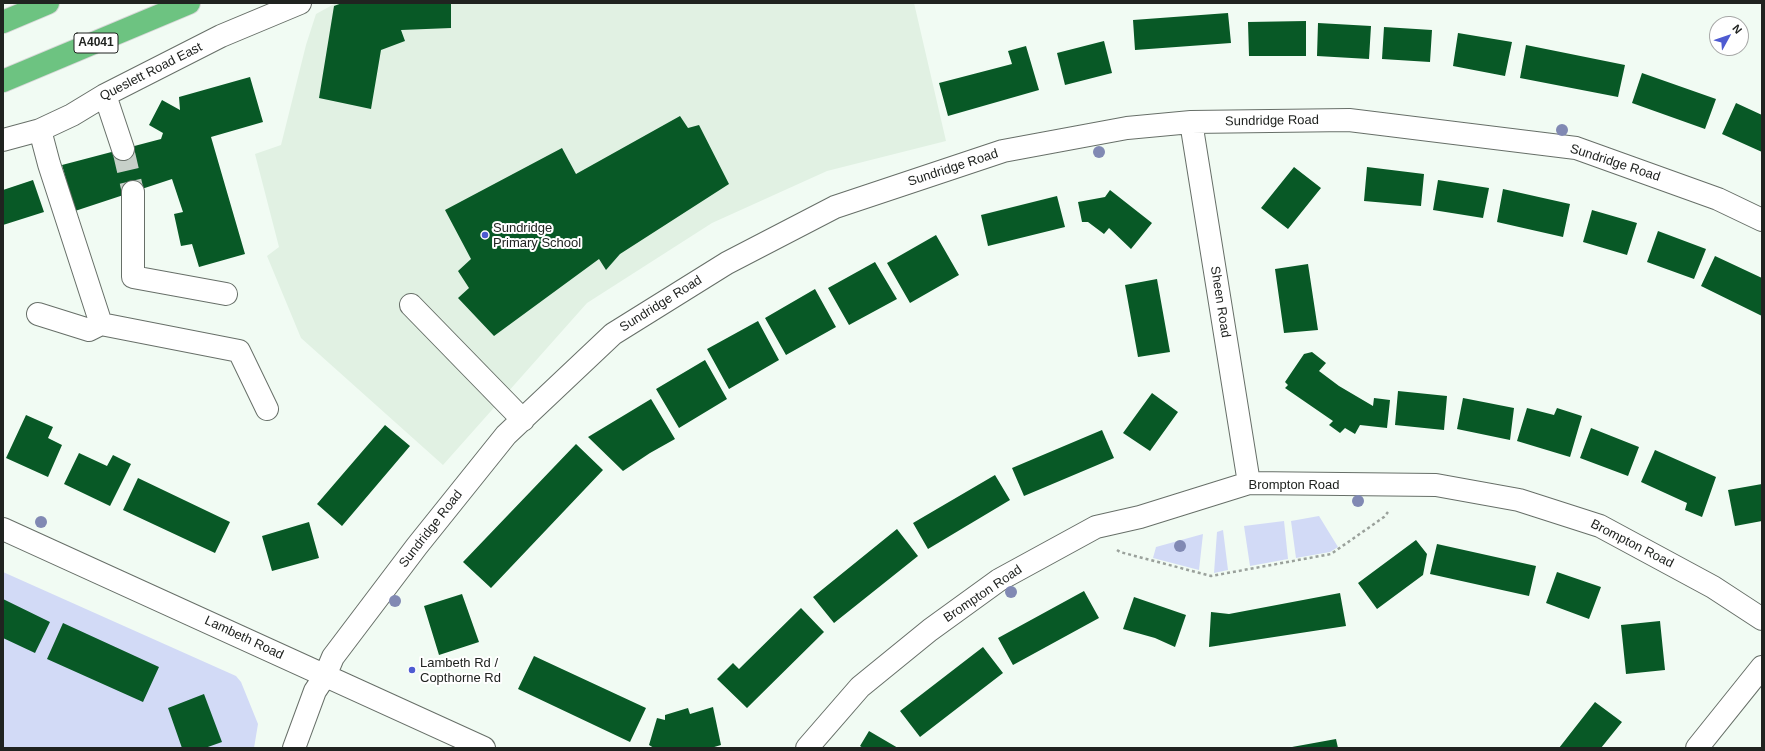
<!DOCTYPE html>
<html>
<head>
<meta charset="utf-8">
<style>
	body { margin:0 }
	#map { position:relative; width:1765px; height:751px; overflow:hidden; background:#f1fbf3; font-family:Helvetica,sans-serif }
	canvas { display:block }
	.frame { position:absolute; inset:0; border:4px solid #202320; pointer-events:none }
	.north { position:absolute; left:1709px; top:16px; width:40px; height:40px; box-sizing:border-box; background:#fff; border:1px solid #a6a7a6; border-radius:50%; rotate:50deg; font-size:11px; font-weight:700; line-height:16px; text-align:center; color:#202320 }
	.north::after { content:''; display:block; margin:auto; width:14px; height:18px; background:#4e5bd1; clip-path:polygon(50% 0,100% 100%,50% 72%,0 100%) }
</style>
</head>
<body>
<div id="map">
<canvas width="1765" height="751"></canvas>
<div class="frame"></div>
<div class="north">N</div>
</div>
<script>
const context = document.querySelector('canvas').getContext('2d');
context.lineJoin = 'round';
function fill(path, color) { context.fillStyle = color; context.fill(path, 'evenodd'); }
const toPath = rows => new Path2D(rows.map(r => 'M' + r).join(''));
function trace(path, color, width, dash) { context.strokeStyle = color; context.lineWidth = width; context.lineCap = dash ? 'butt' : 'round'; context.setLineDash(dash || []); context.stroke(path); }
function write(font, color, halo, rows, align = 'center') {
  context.font = font + ' Helvetica,sans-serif'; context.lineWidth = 4; context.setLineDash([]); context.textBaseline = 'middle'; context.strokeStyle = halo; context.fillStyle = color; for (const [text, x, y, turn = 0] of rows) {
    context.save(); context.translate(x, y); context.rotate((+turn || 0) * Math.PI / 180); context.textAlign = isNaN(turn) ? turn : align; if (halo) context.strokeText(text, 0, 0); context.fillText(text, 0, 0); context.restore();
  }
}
fill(toPath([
	[336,3,914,3,946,141,827,171,712,223,587,303,443,465,301,338,267,256,279,247,255,154,281,145,306,45,316,14]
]), '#e1f1e3');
fill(toPath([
	[1319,516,1338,547,1330,552,1296,558,1291,521],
	[1284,521,1288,559,1250,566,1244,526],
	[1223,530,1228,570,1214,573,1217,532],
	[1203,534,1199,570,1153,558,1156,547],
	[3,572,236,676,241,682,258,724,254,748,3,748]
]), '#d2daf6');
fill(toPath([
	[342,3,451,3,451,28,401,30,405,41,381,50,371,109,319,98,334,6],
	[1228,13,1231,43,1135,50,1133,20],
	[1306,21,1306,56,1249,56,1248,22],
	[1318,23,1371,26,1369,59,1317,56],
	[1384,27,1432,30,1430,62,1382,59],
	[1458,33,1512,42,1505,76,1453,66],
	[1104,41,1112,73,1065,85,1057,53],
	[1526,45,1625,65,1618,97,1520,78],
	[1026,46,1039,90,948,116,939,83,1012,64,1008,51],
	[1642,73,1716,99,1705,129,1632,103],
	[250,77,263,122,211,137,245,254,199,267,192,244,181,246,174,214,183,212,172,179,75,211,62,165,161,139,163,133,149,125,162,100,180,110,179,97],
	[1736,103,1762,115,1762,152,1722,134],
	[680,116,688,128,699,125,729,184,620,254,606,270,599,259,494,336,458,298,469,288,458,271,471,259,445,210,562,148,576,174],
	[1294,167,1321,188,1288,229,1261,208],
	[1367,167,1424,174,1421,206,1364,201],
	[33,180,44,212,3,225,3,190],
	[1438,180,1489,188,1483,218,1433,210],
	[1503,189,1570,204,1563,237,1497,222],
	[1110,190,1152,223,1131,249,1109,228,1104,234,1088,222,1082,222,1078,202,1105,197],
	[1057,196,1065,227,988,246,981,215],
	[1592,210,1637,223,1627,255,1583,242],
	[1658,231,1706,249,1694,279,1647,262],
	[936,235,959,275,910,303,887,263],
	[1715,256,1762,278,1762,316,1701,286],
	[875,262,897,299,849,325,828,288],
	[1308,264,1318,330,1284,333,1275,269],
	[1157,279,1170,352,1138,357,1125,285],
	[815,289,836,327,786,355,765,318],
	[758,321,779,360,729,389,707,349],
	[1312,352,1326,363,1319,371,1339,386,1373,406,1374,398,1390,400,1387,428,1360,425,1355,434,1345,428,1340,433,1329,425,1333,421,1285,388,1288,385,1285,382,1304,354],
	[705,360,727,399,679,428,656,389],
	[1398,391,1447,396,1444,430,1395,425],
	[1152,393,1178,412,1150,451,1123,433],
	[1463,398,1514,408,1510,440,1457,429],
	[651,399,675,439,650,453,623,471,588,437],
	[1527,408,1554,415,1557,408,1582,416,1570,457,1517,441],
	[26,415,53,427,48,438,62,445,48,477,6,458],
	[385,425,410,446,342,526,317,504],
	[1591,428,1639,447,1628,476,1580,458],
	[1102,430,1114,458,1024,496,1012,468],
	[576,444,603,470,491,588,463,562],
	[1655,450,1716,477,1702,517,1685,510,1687,503,1641,482],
	[79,453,107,466,113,455,131,464,110,506,64,484],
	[995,475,1010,500,928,549,913,523],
	[138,478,230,522,215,553,123,510],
	[1762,484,1762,521,1735,526,1728,490],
	[309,522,319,558,272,571,262,536],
	[897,529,918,556,834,623,813,597],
	[1416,540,1427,554,1423,575,1377,609,1358,583],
	[1437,544,1536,566,1529,596,1430,574],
	[1557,572,1601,587,1589,619,1546,603],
	[1084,591,1099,618,1013,665,998,638],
	[1340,593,1346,626,1209,647,1211,612,1229,614],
	[462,594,479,642,439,655,424,606],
	[1134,597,1186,615,1175,647,1155,638,1123,629],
	[3,599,50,622,35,653,3,638],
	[801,608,824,632,747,708,717,679,733,663,739,669],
	[1660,621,1665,670,1626,674,1621,625],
	[63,623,159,667,143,702,47,659],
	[983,647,1003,673,920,737,900,711],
	[534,656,646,708,630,742,518,689],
	[204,694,222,742,205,748,182,748,168,708],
	[1595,702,1622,722,1601,748,1559,748],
	[713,707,721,745,711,748,654,748,649,745,657,718,665,720,665,715,688,708,690,714],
	[869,731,898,748,863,748,860,746],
	[1336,739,1338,748,1292,748,1292,747]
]), '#085926');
trace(toPath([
	[123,149,133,192]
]), '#c7d0c9', 22, [22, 11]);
const minor = toPath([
	[105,95,123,149],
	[1191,122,1249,483],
	[40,130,49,164,101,324,239,351,267,409],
	[3,140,40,130,72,115,105,95,221,36,300,3],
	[133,192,133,277,226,294],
	[411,305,523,420],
	[38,314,89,330,101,324],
	[3,529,484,748],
	[294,748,315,691,325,676,333,657,417,546,506,435,613,334,727,263,835,207,1003,151,1127,128,1191,122,1349,120,1576,148,1718,199,1762,220],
	[807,748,860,687,930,630,999,580,1096,527,1140,517,1249,483,1436,485,1519,500,1600,526,1713,587,1762,619],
	[1697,748,1762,667]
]);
const highway = toPath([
	[3,22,48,3],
	[3,81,189,3]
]);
trace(minor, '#676f68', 24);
trace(highway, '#d7d7d7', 24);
trace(toPath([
	[1117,550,1120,552,1211,576,1331,554,1384,517,1388,512]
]), '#9aa19b', 2.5, [3, 3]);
trace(minor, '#fff', 22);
trace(highway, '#6dc381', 22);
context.fillStyle = '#8189b3';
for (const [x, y] of [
	[1562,130],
	[1099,152],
	[1358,501],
	[41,522],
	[1180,546],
	[1011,592],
	[395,601]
]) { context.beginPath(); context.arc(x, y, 6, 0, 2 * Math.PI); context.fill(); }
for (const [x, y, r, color] of [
	[485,235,4,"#4e5bd1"],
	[412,670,4,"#4e5bd1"]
]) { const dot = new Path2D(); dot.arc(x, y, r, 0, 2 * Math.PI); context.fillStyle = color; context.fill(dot); trace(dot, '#fff', 1.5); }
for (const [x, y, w] of [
	[96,43,44]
]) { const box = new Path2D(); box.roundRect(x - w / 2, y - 10, w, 20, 3); context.fillStyle = '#fff'; context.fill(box); trace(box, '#202320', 1); }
write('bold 12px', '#202320', null, [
	["A4041",96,43]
]);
write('13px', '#202320', '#fff', [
	["Queslett Road East",151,72,-27],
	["Sundridge Road",1272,121,-1],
	["Sundridge Road",1615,163,18],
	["Sundridge Road",953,168,-18],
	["Sheen Road",1220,302,81],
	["Sundridge Road",661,304,-32],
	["Brompton Road",1294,485],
	["Sundridge Road",431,529,-52],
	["Brompton Road",1632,544,27],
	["Brompton Road",983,594,-34],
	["Lambeth Road",244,638,25]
]);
write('13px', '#202320', '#fff', [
	["Sundridge",493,228],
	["Primary School",493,243],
	["Lambeth Rd /",420,663],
	["Copthorne Rd",420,678]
], 'left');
</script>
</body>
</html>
